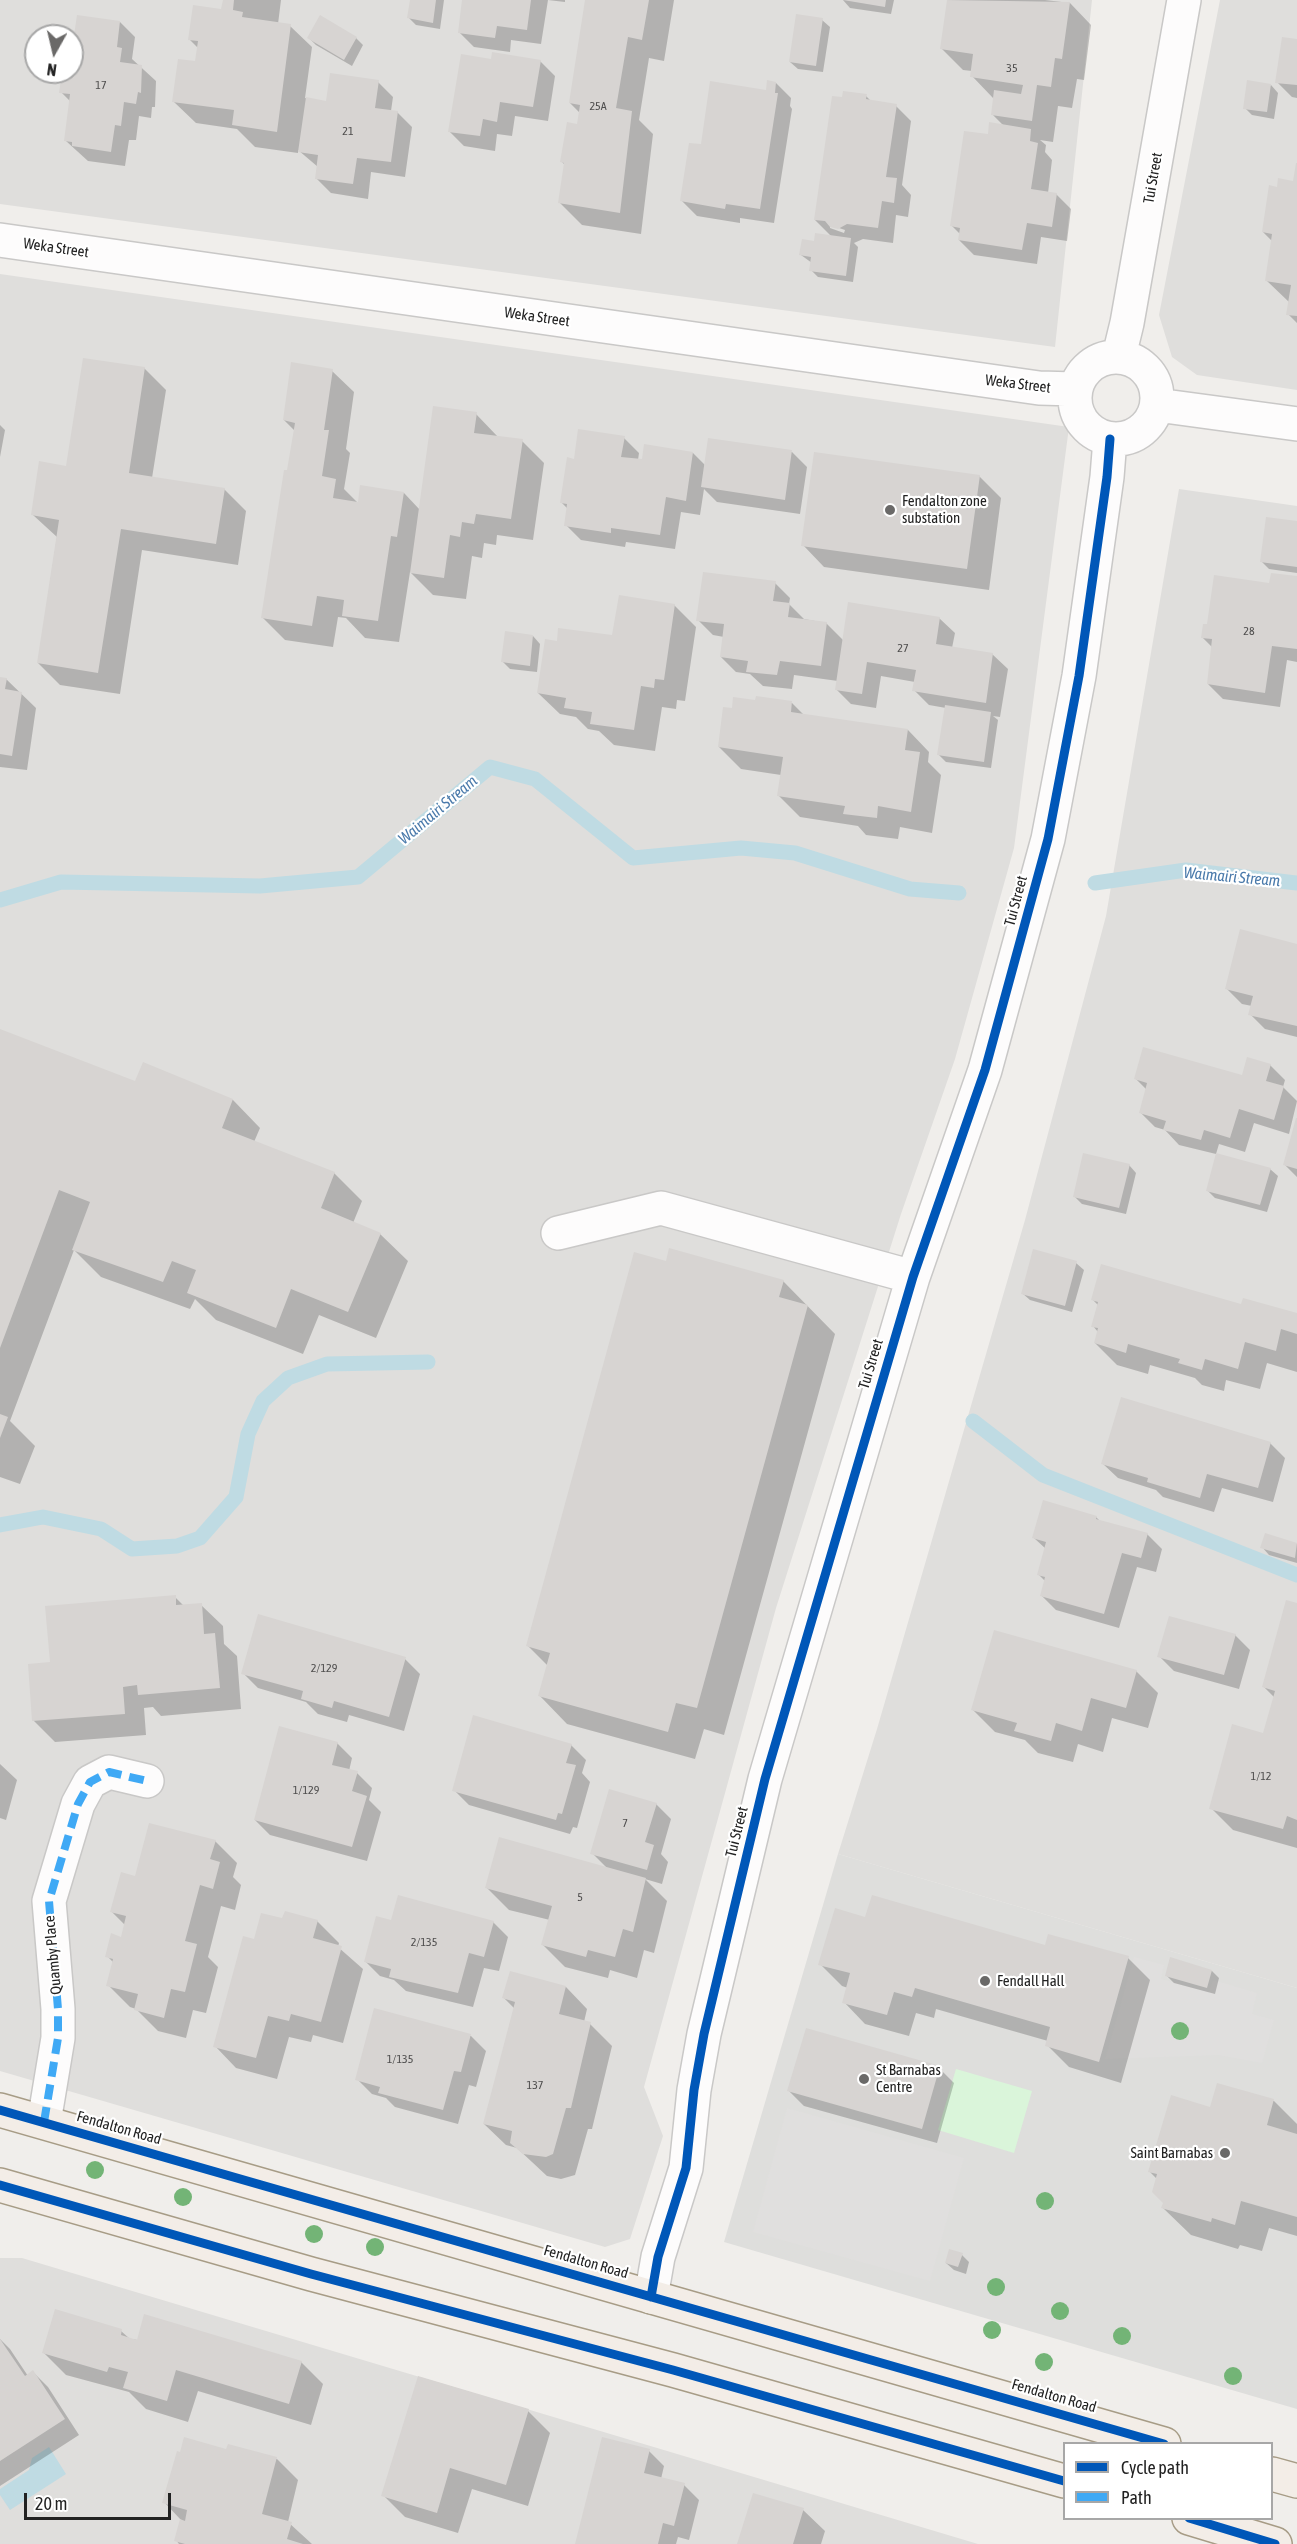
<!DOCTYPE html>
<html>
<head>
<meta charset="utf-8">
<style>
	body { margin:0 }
	#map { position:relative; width:1297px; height:2544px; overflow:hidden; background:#f0eeeb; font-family:"Asap Condensed",sans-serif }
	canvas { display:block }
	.legend { position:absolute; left:1063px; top:2442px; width:210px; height:78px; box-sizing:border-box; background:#fff; border:2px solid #a7a7a7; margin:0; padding:8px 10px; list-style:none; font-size:18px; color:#222 }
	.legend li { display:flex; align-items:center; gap:12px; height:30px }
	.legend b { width:30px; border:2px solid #a7a7a7 }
	.north { position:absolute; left:24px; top:24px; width:60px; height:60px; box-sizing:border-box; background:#fff; border:2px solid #a7a7a7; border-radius:50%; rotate:188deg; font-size:16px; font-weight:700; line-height:24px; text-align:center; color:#222 }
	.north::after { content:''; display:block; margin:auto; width:21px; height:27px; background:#6a6968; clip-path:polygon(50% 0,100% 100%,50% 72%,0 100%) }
	.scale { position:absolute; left:24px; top:2493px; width:147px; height:27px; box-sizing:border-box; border:3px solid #222; border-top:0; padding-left:8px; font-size:18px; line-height:21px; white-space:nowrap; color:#222; -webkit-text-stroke:4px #fff; paint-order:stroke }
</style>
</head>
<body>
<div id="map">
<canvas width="1297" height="2544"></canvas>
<ul class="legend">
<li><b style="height:8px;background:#0057b8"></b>Cycle path</li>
<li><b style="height:8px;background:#3fa9f5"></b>Path</li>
</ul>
<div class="north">N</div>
<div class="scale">20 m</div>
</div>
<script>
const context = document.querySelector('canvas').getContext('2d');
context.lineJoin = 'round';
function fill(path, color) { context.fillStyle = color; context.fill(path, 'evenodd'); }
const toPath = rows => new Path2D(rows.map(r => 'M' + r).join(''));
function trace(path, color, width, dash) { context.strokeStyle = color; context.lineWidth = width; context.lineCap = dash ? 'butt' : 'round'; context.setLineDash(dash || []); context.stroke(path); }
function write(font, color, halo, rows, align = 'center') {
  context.font = font + ' "Asap Condensed",sans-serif'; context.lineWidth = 4.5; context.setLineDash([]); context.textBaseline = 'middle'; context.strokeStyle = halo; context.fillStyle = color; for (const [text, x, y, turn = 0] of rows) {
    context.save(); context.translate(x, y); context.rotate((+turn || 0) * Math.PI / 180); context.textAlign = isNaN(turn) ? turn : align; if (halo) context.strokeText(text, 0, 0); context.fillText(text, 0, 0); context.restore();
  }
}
fill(toPath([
	[0,0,1092,0,1055,347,0,204],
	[36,36,72,36,72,72,36,72],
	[1220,0,1297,0,1297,390,1197,375,1172,357,1159,315],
	[0,274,1069,427,1014,848,955,1059,901,1214,776,1608,644,2087,663,2136,630,2239,605,2247,0,2071],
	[1179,489,1297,506,1297,1988,838,1854,877,1729,1025,1220,1106,916],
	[0,2258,22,2258,978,2544,0,2544]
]), '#dfdedc');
fill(toPath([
	[838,1854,1297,1988,1297,2409,724,2242]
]), '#dededc');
fill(toPath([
	[956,2069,1032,2091,1014,2153,938,2130]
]), '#daf5da');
fill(toPath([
	[1134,1957,1164,1965,1161,1979,1209,1992,1213,1980,1257,1993,1252,2014,1274,2020,1262,2063,1219,2055,1105,2059],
	[787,2108,964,2158,930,2281,753,2232]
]), '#e0dfde');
fill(toPath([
	[49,2447,66,2474,10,2510,0,2495,0,2489,29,2470,32,2458]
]), '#bfdbe3');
fill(toPath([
	[224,0,281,0,278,24,290,26,312,47,305,98,328,102,378,82,393,97,391,111,397,112,412,127,405,177,371,172,368,199,331,193,316,178,318,167,298,150,298,153,255,147,237,129,196,123,174,102,196,63,198,48,190,40,223,10],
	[411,0,444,0,440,29,416,25,409,18],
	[464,0,565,0,565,2,548,0,541,44,511,40,510,52,474,47,459,32],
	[586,0,674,0,664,61,649,58,639,120,653,134,641,234,582,225,560,203,566,166,562,162,578,126,580,113,570,103],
	[843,0,894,0,891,14,850,8],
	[948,0,1045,0,1070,3,1091,25,1084,80,1077,79,1072,108,1058,106,1053,142,1040,140,1046,145,1045,152,1052,160,1048,193,1056,194,1071,209,1067,241,1041,237,1037,264,974,255,959,240,960,234,952,226,989,136,1004,126,993,115,993,98,972,76,972,71,963,70,941,48],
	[822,20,830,27,823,72,798,69,790,62],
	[120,22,135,37,132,59,156,81,155,107,152,107,151,118,139,116,136,140,129,140,125,166,88,161,66,141,71,102,61,92,64,72,72,72,72,56],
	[309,38,356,38,363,45,352,66,316,45],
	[1297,41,1297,98,1292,97,1277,82],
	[492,61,540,61,555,76,548,121,515,116,512,136,497,134,495,151,464,146,449,131],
	[776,83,791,98,790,106,792,109,774,223,740,218,740,223,697,216,682,201,702,146],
	[1271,85,1278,93,1274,119,1252,115,1245,108],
	[866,96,872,102,896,106,911,121,902,185,911,195,908,217,896,215,893,243,863,239,854,243,858,247,853,282,818,277,811,270,812,263,801,255,815,243,832,237,815,220],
	[830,225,845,230,844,233,830,228],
	[1297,166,1297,323,1288,314,1289,302,1267,281,1272,241,1263,232,1278,188,1294,182],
	[144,368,166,390,152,478,224,489,246,511,238,565,142,550,120,694,60,685,38,663,57,537,33,515],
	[332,371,354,392,346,449,350,453,344,489,359,504,404,493,420,510,476,414,498,437,522,441,544,463,533,540,497,535,496,545,484,543,482,558,472,556,466,599,433,595,410,572,399,642,365,638,346,618,338,617,333,647,285,640,263,618,295,431,284,420],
	[0,425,5,430,0,457],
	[624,438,639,453,638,460,693,453,706,466,792,452,807,467,800,514,717,502,704,489,700,515,681,512,675,549,626,542,625,547,581,540,566,525,568,509,561,502,575,461],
	[979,476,1001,498,989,590,824,567,803,545],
	[1297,523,1297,573,1269,569,1261,561],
	[1297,578,1297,662,1287,660,1280,707,1223,699,1208,684,1213,648,1202,637,1208,626,1271,585],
	[775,583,790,598,789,604,804,619,826,623,844,641,939,618,955,633,952,648,992,654,1008,669,1000,717,993,716,998,720,991,768,946,762,939,755,946,708,929,705,914,690,915,682,881,676,876,708,851,704,836,689,838,681,794,675,792,689,763,686,750,674,736,672,721,657,724,637,713,635,698,620],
	[674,605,696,627,685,701,677,700,676,709,662,707,655,751,614,745,599,731,588,729,576,717,560,714,538,693,558,642,614,637],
	[533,636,540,644,537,672,510,669,502,661],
	[0,678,6,679,36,708,27,770,0,767],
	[757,702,792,703,804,715,908,730,929,752,928,762,941,775,932,833,900,827,898,839,866,835,858,826,800,817,778,795,781,775,741,769,719,747,733,710],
	[1297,945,1297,1037,1265,1029,1250,1014,1252,1006,1242,1004,1227,989],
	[0,1030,136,1083,144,1064,233,1100,260,1128,254,1142,334,1173,362,1201,353,1223,380,1234,408,1261,376,1338,319,1315,303,1354,216,1320,195,1299,190,1309,101,1277,74,1250,10,1421,35,1446,20,1484,0,1477],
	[1270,1065,1285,1080,1283,1087,1297,1101,1289,1134,1254,1123,1245,1152,1219,1144,1216,1154,1179,1145,1165,1130,1155,1127,1140,1112,1147,1090,1136,1079,1243,1076],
	[1297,1121,1297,1177,1285,1165],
	[1129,1165,1136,1173,1126,1214,1082,1204,1075,1197],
	[1270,1169,1278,1176,1267,1212,1215,1198,1208,1191],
	[667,1263,783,1281,835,1334,724,1735,704,1729,695,1759,567,1724,540,1696,548,1666,528,1646],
	[1076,1263,1084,1270,1072,1312,1030,1300,1022,1293],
	[1093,1300,1242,1306,1297,1315,1297,1372,1267,1363,1260,1389,1226,1380,1224,1391,1202,1385,1195,1378,1150,1365,1148,1374,1117,1365,1095,1343,1098,1332,1093,1326,1098,1305],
	[1270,1443,1285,1458,1273,1502,1222,1488,1214,1512,1163,1497,1156,1490,1118,1478,1102,1463],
	[1096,1517,1101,1522,1147,1534,1162,1549,1156,1572,1137,1567,1119,1628,1056,1610,1041,1595,1046,1582,1038,1574,1046,1549,1034,1538],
	[1266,1535,1297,1544,1297,1563,1269,1555,1262,1547],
	[175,1597,184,1606,201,1605,223,1626,224,1644,237,1656,241,1709,161,1716,153,1707,144,1708,146,1735,55,1742,33,1720,52,1664],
	[1297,1605,1297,1848,1233,1830,1211,1808,1265,1735,1275,1698,1264,1687],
	[1235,1635,1250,1650,1239,1689,1174,1671,1159,1656],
	[405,1659,420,1674,404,1731,349,1715,347,1722,318,1714,306,1702,258,1688,243,1673],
	[1136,1671,1158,1693,1148,1728,1112,1718,1103,1752,1078,1744,1073,1762,1038,1753,1025,1740,995,1732,973,1710],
	[337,1743,352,1758,349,1771,357,1773,372,1788,369,1800,381,1812,367,1861,270,1835,255,1820],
	[571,1745,586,1760,582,1773,590,1782,577,1828,573,1827,570,1834,469,1805,454,1790],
	[0,1764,17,1780,6,1820,0,1818],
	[656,1804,671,1819,661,1854,668,1862,662,1884,645,1879,667,1901,654,1953,644,1950,637,1978,610,1970,608,1978,565,1967,543,1945,550,1920,509,1910,487,1888,608,1869,592,1853],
	[215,1841,237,1863,233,1877,241,1885,235,1910,221,1906,208,1957,218,1967,206,2013,193,2010,186,2038,158,2031,136,2009,130,2007,108,1985,114,1963,107,1956,122,1938,125,1925,112,1912,136,1878],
	[866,1919,1128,1958,1150,1980,1121,2083,1069,2067,1047,2045,1048,2041,936,2009,934,2018,916,2013,909,2036,865,2024,844,2002,848,1988,842,1986,820,1964],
	[283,1920,317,1921,339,1943,338,1947,363,1969,343,2043,313,2035,311,2042,289,2037,277,2079,236,2068,215,2046,255,1941],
	[392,1922,493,1922,508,1937,499,1971,484,1968,473,2007,406,1991,394,1980,380,1976,365,1961],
	[1212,1971,1219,1978,1215,1994,1174,1983,1167,1976],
	[566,1987,587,2009,584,2022,590,2024,612,2046,592,2129,588,2129,575,2175,561,2179,547,2176,517,2148,506,2145,484,2124,515,2009,504,1998],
	[375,2010,471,2036,486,2051,476,2087,469,2085,458,2124,395,2107,386,2098,372,2094,357,2079],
	[939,2068,954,2083,937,2143,804,2106,789,2091],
	[1218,2085,1274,2101,1297,2124,1297,2236,1269,2228,1262,2251,1240,2245,1238,2249,1191,2235,1163,2208,1165,2203,1157,2179,1150,2172,1211,2109],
	[962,2255,969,2262,966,2274,954,2270,946,2263],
	[121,2331,130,2339,301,2362,323,2384,311,2425,198,2391,188,2422,146,2409,129,2392,66,2375,44,2353],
	[0,2339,10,2349,28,2376,33,2372,48,2387,79,2435,0,2486],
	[528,2411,550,2433,528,2506,472,2489,458,2533,405,2517,383,2495],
	[227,2451,277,2459,298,2480,288,2522,312,2544,179,2544,176,2540,181,2520,164,2502],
	[649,2451,664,2466,661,2479,684,2485,699,2500,689,2540,678,2537,676,2544,576,2544],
	[803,2510,825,2531,821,2544,739,2544]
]), '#0003');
trace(toPath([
	[1095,883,1186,870,1297,883],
	[0,900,61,882,260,886,358,877,490,767,535,779,633,858,741,848,795,853,910,889,959,893],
	[973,1421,1043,1475,1297,1575],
	[0,1525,43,1517,101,1529,132,1549,177,1546,200,1538,236,1497,248,1434,263,1401,288,1378,327,1364,428,1362]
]), '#bfdbe3', 15);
fill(toPath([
	[223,0,234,0,233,10,243,12,242,17,291,24,277,132,232,125,234,110,172,102,178,59,195,61,198,41,188,40,193,5,221,9],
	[410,0,436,0,433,23,407,18],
	[462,0,531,0,527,30,497,26,495,38,458,33],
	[585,0,649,0,642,40,628,37,616,108,632,111,620,213,558,203,564,163,560,162,567,122,577,124,580,105,569,103],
	[843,0,886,0,885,7],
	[947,0,1070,2,1062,59,1055,58,1051,87,1037,85,1032,121,991,115,994,90,1021,94,1023,85,970,77,973,54,940,49],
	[796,14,823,18,816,66,789,62],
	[77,15,120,21,117,47,122,48,120,62,142,65,141,93,138,92,136,104,124,102,121,126,115,125,111,152,72,146,72,142,64,141,70,94,59,93,62,72,72,72,72,49],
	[320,15,357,37,344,60,307,38],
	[1282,37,1297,39,1297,85,1275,83],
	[492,52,541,60,533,107,500,102,497,122,483,119,480,136,448,132,461,54,491,59],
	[330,73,379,80,375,108,398,111,391,162,357,158,353,184,315,179,318,155,298,152,306,97,326,101],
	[767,80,776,82,775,93,778,93,760,209,726,204,725,209,680,201,689,143,701,144,710,81,766,90],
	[1247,80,1271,84,1267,112,1243,109],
	[843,91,867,94,866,99,897,104,886,177,897,178,894,203,882,201,878,228,847,224,838,229,830,227,825,221,814,220,832,96,842,97],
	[989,122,1031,129,1030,141,1038,143,1031,189,1057,193,1052,227,1027,223,1022,250,958,240,960,228,950,226,964,131,988,134],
	[1296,163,1297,163,1297,316,1286,315,1291,285,1265,281,1272,234,1262,232,1269,185,1277,187,1278,178,1293,181],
	[815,233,851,238,846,276,809,271,811,257,799,255,802,239,814,241],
	[83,358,145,367,129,473,225,488,216,544,121,529,98,673,37,663,59,520,31,515,39,461,66,466],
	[291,362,333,369,324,430,329,430,322,476,336,479,333,498,358,502,360,485,404,492,397,537,391,536,378,621,342,616,344,600,317,596,312,626,261,618,284,470,287,470,295,423,283,420],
	[433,406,477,412,474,433,523,439,511,519,476,514,474,524,462,522,460,537,450,535,444,578,410,573],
	[578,429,625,436,621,457,642,459,644,444,693,452,686,501,666,497,660,535,611,528,611,533,564,526,567,504,560,503,567,457,574,459],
	[708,438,792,450,785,500,701,487],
	[814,452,980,475,967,569,801,546],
	[1266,517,1297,521,1297,567,1260,562],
	[703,572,776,581,773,601,790,603,788,617,827,622,821,666,780,661,777,675,746,672,748,661,720,657,724,624,696,621],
	[1271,573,1297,576,1297,649,1272,646,1265,693,1207,684,1212,639,1201,638,1203,624,1207,624,1214,575,1269,583],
	[619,595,675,604,664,680,655,679,654,688,641,686,634,730,590,724,592,712,564,708,566,698,537,693,545,639,557,641,558,628,612,635],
	[848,602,940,617,936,644,993,653,986,703,912,691,916,670,867,662,862,694,835,690],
	[505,631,533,635,530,666,501,662],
	[0,677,7,678,5,689,22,692,12,756,0,754],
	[756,696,792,701,791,712,908,729,905,750,920,752,911,812,878,806,877,818,843,814,845,806,777,796,783,757,718,747,723,707,732,708,733,697,755,700],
	[945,705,991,712,984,762,937,755],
	[1240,929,1297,944,1297,1026,1248,1015,1253,996,1225,989],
	[0,1029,135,1081,143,1062,233,1099,222,1128,335,1172,321,1208,381,1233,348,1312,291,1289,276,1328,187,1293,196,1270,172,1261,163,1282,72,1250,90,1202,59,1190,0,1348],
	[1143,1047,1242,1075,1247,1057,1271,1064,1266,1081,1284,1086,1274,1120,1239,1109,1230,1138,1204,1130,1201,1140,1163,1130,1166,1121,1139,1113,1147,1083,1134,1079],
	[1296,1118,1297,1118,1297,1169,1283,1165],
	[1083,1153,1130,1164,1119,1208,1073,1197],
	[1216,1153,1271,1168,1260,1205,1206,1191],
	[669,1248,784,1280,779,1297,808,1305,697,1708,676,1703,668,1732,538,1696,550,1653,526,1646,634,1252,666,1261],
	[1033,1249,1077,1261,1065,1306,1021,1294],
	[1101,1264,1241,1304,1243,1298,1297,1313,1297,1334,1281,1329,1276,1351,1245,1342,1238,1369,1205,1359,1202,1370,1178,1363,1180,1359,1128,1344,1126,1353,1094,1343,1098,1328,1091,1327,1098,1302,1091,1300],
	[1121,1397,1271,1442,1258,1488,1207,1474,1200,1498,1147,1482,1148,1478,1101,1464],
	[0,1414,8,1417,0,1438],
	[1043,1500,1097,1516,1096,1519,1148,1533,1141,1558,1122,1553,1104,1614,1040,1596,1045,1577,1037,1575,1046,1542,1032,1538],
	[1265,1533,1297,1543,1295,1558,1260,1548],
	[176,1595,176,1605,202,1603,204,1634,215,1633,220,1688,138,1695,137,1685,123,1687,125,1714,32,1721,28,1664,50,1662,45,1606],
	[1286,1600,1297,1603,1297,1820,1287,1816,1283,1829,1209,1809,1232,1724,1263,1733,1275,1691,1262,1687],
	[258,1614,406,1657,389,1717,334,1701,332,1708,301,1699,303,1691,241,1674],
	[1169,1616,1236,1634,1224,1675,1157,1657],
	[994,1630,1137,1670,1126,1708,1091,1698,1082,1731,1056,1723,1051,1741,1014,1731,1017,1723,971,1710],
	[473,1715,572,1744,566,1763,576,1765,562,1814,558,1813,556,1820,452,1791],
	[279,1726,338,1742,332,1765,358,1771,352,1791,367,1796,352,1847,254,1820],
	[609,1789,657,1803,645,1842,654,1845,647,1870,590,1854],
	[149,1823,216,1840,210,1859,220,1862,213,1889,200,1885,185,1941,197,1944,185,1992,171,1989,164,2018,134,2010,138,1994,106,1986,113,1959,105,1957,111,1933,121,1937,126,1916,110,1912,121,1872,135,1876],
	[499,1837,646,1878,633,1932,623,1929,615,1957,588,1950,586,1957,541,1945,552,1906,485,1888],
	[398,1895,494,1921,484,1957,469,1953,458,1993,389,1977,391,1969,364,1962,376,1916,391,1920],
	[872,1895,1045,1945,1048,1934,1129,1956,1099,2062,1045,2046,1050,2027,915,1988,912,1997,894,1992,887,2015,842,2003,850,1973,818,1965,835,1908,865,1917],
	[285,1911,318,1920,313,1938,342,1946,321,2022,291,2014,289,2021,268,2016,256,2058,213,2047,243,1936,254,1939,261,1913,282,1918],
	[1170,1957,1212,1970,1207,1988,1165,1976],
	[510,1971,566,1986,559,2014,591,2022,571,2108,566,2108,553,2154,546,2157,523,2154,510,2143,512,2131,483,2124,515,2002,502,1998],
	[374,2008,471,2034,461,2072,454,2071,443,2110,378,2093,380,2087,355,2080],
	[806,2028,940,2066,922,2129,787,2091],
	[1217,2083,1274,2099,1267,2125,1297,2134,1297,2217,1241,2201,1235,2225,1212,2218,1211,2222,1161,2208,1163,2203,1152,2192,1157,2174,1148,2172,1171,2095,1210,2107],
	[949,2249,963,2253,958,2267,945,2263],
	[55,2309,122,2329,121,2335,137,2340,144,2314,302,2361,289,2404,176,2370,167,2401,123,2388,128,2372,109,2367,107,2372,42,2353],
	[0,2339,25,2376,33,2370,65,2419,0,2461],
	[418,2376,529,2409,506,2485,450,2468,437,2513,381,2496],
	[184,2437,226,2449,228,2444,277,2457,262,2514,292,2522,287,2539,303,2544,185,2544,174,2541,180,2519,185,2521,187,2510,162,2503,177,2451,180,2452],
	[602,2437,650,2449,644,2473,685,2483,674,2526,663,2523,658,2544,575,2544],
	[753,2493,804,2508,793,2544,737,2544]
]), '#d7d4d2');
const minor = toPath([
	[0,240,1039,388,1075,389],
	[1119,356,1127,323,1184,0],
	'1075 398a41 41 0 1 1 82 0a41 41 0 1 1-82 0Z',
	[1157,405,1297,424],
	[558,1233,661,1208,913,1277],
	[44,2122,58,2038,58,2009,49,1901,78,1804,90,1782,109,1772,147,1781],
	[651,2297,658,2257,686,2168,694,2090,704,2034,765,1779,913,1277,985,1070,1048,839,1079,676,1107,477,1110,439]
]);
const major = toPath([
	[0,2110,1164,2444],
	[0,2185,311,2274,673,2370,1064,2481],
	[1272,2474,1297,2481],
	[1189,2518,1275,2544]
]);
trace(minor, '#c9c8c7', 36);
trace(major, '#a79c86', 36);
trace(minor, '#fdfcfc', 33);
trace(major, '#f3ede7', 33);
trace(toPath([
	[44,2122,58,2038,58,2009,49,1901,78,1804,90,1782,109,1772,147,1781]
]), '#3fa9f5', 8, [15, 8]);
trace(toPath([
	[0,2110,1164,2444],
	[0,2185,311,2274,673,2370,1064,2481],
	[651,2297,658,2257,686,2168,694,2090,704,2034,765,1779,913,1277,985,1070,1048,839,1079,676,1107,477,1110,439],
	[1189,2518,1275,2544]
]), '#0057b8', 9);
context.fillStyle = '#73b476';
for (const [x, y] of [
	[1180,2031],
	[95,2170],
	[183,2197],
	[1045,2201],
	[314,2234],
	[375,2247],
	[996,2287],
	[1060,2311],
	[992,2330],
	[1122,2336],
	[1044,2362],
	[1233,2376]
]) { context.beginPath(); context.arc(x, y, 9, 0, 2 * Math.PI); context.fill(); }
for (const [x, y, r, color] of [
	[890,510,6,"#6a6968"],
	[985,1981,6,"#6a6968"],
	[864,2079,6,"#6a6968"],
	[1225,2153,6,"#6a6968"]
]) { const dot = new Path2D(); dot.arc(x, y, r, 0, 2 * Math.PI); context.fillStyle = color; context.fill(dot); trace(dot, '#fff', 2); }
write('12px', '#4f4e4e', null, [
	["35",1012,68],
	["17",101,85],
	["25A",598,106],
	["21",348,131],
	["28",1249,631],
	["27",903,648],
	["2/129",324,1668],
	["1/12",1261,1776],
	["1/129",306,1790],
	["7",625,1823],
	["5",580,1897],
	["2/135",424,1942],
	["1/135",400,2059],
	["137",535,2085]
]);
write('15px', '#222', '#fff', [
	["Tui Street",1153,178,-80],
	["Weka Street",56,248,8],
	["Weka Street",537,317,8],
	["Weka Street",1018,384,7],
	["Tui Street",1016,901,-75],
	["Tui Street",871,1364,-73],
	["Tui Street",737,1832,-76],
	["Quamby Place",53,1955,-95],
	["Fendalton Road",119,2128,16],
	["Fendalton Road",586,2262,16],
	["Fendalton Road",1054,2396,16]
]);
write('15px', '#222', '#fff', [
	["Fendalton zone",902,501],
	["substation",902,518],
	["Fendall Hall",997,1981],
	["St Barnabas",876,2070],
	["Centre",876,2087],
	["Saint Barnabas",1213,2153,"right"]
], 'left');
write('italic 16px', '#4a7aab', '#fff', [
	["Waimairi Stream",438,810,-40],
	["Waimairi Stream",1232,877,5]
]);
</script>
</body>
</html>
